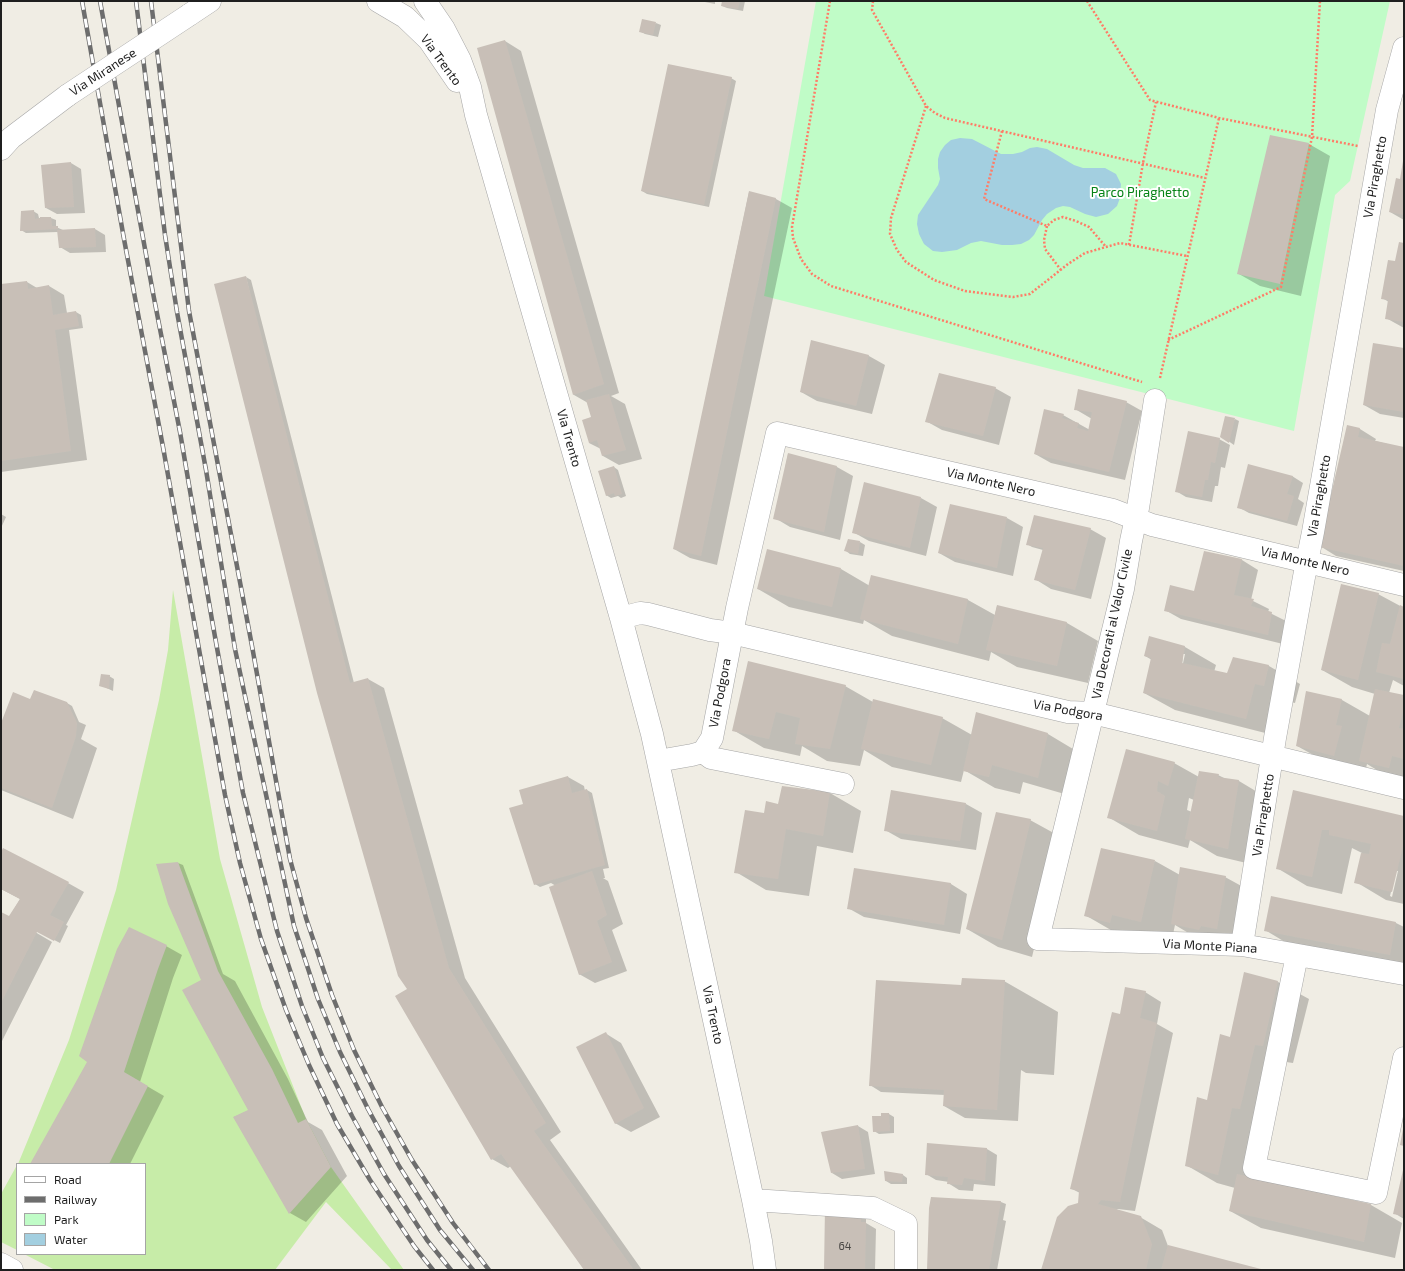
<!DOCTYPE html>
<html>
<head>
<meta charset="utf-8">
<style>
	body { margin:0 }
	#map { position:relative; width:1405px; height:1271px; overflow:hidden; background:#f0ede4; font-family:"Exo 2",sans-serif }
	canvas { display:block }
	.frame { position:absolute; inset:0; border:2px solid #1f1f1f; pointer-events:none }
	.legend { position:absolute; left:16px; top:1163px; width:130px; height:92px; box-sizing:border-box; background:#fff; border:1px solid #a5a5a5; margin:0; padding:5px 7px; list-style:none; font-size:12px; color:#1f1f1f }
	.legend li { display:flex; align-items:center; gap:8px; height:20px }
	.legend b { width:20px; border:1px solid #a5a5a5 }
</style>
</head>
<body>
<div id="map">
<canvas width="1405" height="1271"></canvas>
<div class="frame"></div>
<ul class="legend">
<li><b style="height:5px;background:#fff"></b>Road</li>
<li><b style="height:5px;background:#6d6d6d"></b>Railway</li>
<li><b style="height:11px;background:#c0fcc7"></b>Park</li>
<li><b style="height:11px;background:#a3cfe0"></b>Water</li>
</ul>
</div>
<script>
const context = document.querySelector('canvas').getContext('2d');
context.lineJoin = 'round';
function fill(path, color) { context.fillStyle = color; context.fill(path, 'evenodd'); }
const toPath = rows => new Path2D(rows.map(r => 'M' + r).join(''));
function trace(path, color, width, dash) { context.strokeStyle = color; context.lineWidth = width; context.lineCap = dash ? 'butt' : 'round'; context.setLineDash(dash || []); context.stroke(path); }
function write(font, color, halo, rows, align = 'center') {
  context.font = font + ' "Exo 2",sans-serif'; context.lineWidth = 4; context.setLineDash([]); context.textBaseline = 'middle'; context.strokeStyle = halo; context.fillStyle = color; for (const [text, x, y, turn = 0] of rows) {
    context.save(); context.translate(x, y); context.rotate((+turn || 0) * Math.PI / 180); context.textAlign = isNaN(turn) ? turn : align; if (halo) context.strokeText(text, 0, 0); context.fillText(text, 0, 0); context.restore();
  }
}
fill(toPath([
	[173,590,220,859,262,1007,306,1119,331,1167,404,1270,392,1270,326,1202,275,1270,55,1270,24,1254,145,1254,145,1164,18,1164,69,1040,116,890,159,700,168,650],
	[17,1165,17,1250,1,1242,1,1194]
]), '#c7eca8');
fill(toPath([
	[816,1,1390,1,1350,181,1335,195,1294,431,764,296]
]), '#c0fcc7');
fill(toPath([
	[960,138,972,139,1001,154,1013,154,1022,152,1030,148,1037,147,1047,149,1074,165,1083,168,1105,168,1116,174,1121,184,1120,198,1117,206,1108,214,1096,217,1085,214,1070,207,1063,206,1056,208,1047,214,1042,220,1034,235,1029,240,1021,244,1012,245,1002,245,981,241,971,243,957,250,942,252,933,251,924,244,919,234,917,224,918,215,938,185,940,179,938,168,938,159,940,152,945,145,951,140]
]), '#a3cfe0');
fill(toPath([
	[700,1,715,1,715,4],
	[723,1,745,1,743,11,727,8,722,6],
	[656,23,661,25,658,37,645,34,641,32],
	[505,41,521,51,619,393,611,396,625,404,642,459,619,465,603,456,601,449,589,443,592,417,588,403,574,395,478,49],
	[731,78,736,81,709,207,647,194,642,191],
	[1271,136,1309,144,1330,156,1301,296,1260,286,1239,274],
	[71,163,81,169,85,213,57,214,46,208],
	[1404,163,1404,220,1390,212,1401,180],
	[749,192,776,199,792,208,717,565,690,558,674,549],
	[33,211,38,214,39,218,51,218,56,220,56,227,63,230,95,229,105,235,106,252,70,253,60,247,58,232,26,233,21,230],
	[1404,244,1404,328,1386,318,1389,302,1382,298],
	[246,277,251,280,354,683,368,679,384,688,465,978,561,1132,550,1140,642,1270,585,1270,511,1166,508,1168,492,1159,408,990],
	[27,282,37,288,49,286,64,295,67,313,76,312,81,315,83,328,69,330,87,460,1,472,1,285],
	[812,342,869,356,885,365,872,414,817,401,801,392],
	[1404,349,1404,418,1380,414,1364,405],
	[995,388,1011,397,999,445,942,430,926,421],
	[1126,402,1142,411,1125,480,1051,463,1035,454,1063,415,1090,430,1092,419,1075,409],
	[1235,419,1239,421,1234,445,1221,436],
	[1348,427,1360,429,1376,439,1375,441,1404,448,1404,571,1336,556,1320,546],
	[1219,439,1230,445,1225,468,1221,467,1218,486,1215,486,1212,502,1186,497,1176,491],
	[788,454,837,467,853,476,840,540,790,527,775,518],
	[614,467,618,470,626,496,621,498,618,496,611,498,606,495],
	[1292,476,1303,483,1298,499,1304,503,1297,526,1249,513,1238,507],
	[921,498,937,507,926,556,869,541,853,532],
	[1,514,6,517,1,528],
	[1007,518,1023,527,1013,576,955,562,939,553],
	[1090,529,1106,538,1091,599,1051,589,1035,579,1043,550,1032,547,1027,544],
	[860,542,865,545,863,556,850,554,846,551],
	[1205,552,1242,560,1258,570,1251,600,1269,609,1268,612,1288,622,1283,644,1181,619,1165,610,1195,592],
	[841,569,870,586,968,600,995,615,997,606,1067,623,1098,641,1088,683,1017,667,991,652,989,661,892,636,864,620,863,624,789,607,758,589],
	[1378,594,1404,608,1404,686,1393,680,1389,693,1404,696,1404,781,1390,778,1367,764,1365,773,1328,763,1297,746,1307,692,1342,700,1370,716,1375,694,1352,687,1322,670],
	[1150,637,1185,647,1216,665,1214,672,1228,675,1234,658,1269,666,1300,684,1295,703,1286,701,1277,736,1175,710,1144,693,1152,660,1145,656],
	[1183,654,1185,654,1182,668],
	[749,663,845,686,873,702,942,718,972,735,1048,734,1078,752,1068,795,1023,782,1020,794,995,788,964,770,961,782,892,767,864,750,860,766,827,761,802,746,800,756,764,748,733,730],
	[109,676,114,679,113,691,100,685],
	[30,700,67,703,72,706,79,722,86,725,81,739,97,748,73,819,1,790,1,727],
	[1174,763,1199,777,1218,775,1226,779,1239,781,1269,799,1259,866,1217,856,1190,840,1188,848,1139,835,1108,817],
	[1189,798,1194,800,1192,812,1187,810],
	[568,777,584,786,585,791,587,790,592,793,609,868,603,869,605,878,603,878,608,881,623,924,612,930,627,971,595,983,579,974,556,886,551,883,540,887,535,884,524,805],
	[783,787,830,793,861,811,853,853,817,846,809,896,766,890,736,872,765,814,779,805],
	[1294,791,1404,817,1404,904,1386,900,1356,882,1362,853,1352,848,1342,894,1307,886,1277,868],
	[1396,871,1398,871,1392,897,1390,896],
	[966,804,982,813,976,850,901,839,885,830],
	[1030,820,1061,837,1032,957,998,947,967,929],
	[1,854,68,883,84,892,66,925,68,926,60,943,31,928,30,929,52,942,1,1043,1,913,9,918,20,899,1,889],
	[1155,861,1180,875,1225,877,1256,894,1247,946,1202,941,1175,925,1172,939,1116,933,1085,915],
	[178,863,183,865,223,974,235,981,288,1079,308,1122,322,1130,347,1176,306,1222,290,1213,234,1117,250,1110,202,981],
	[855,869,951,884,967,894,960,934,864,917,848,908],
	[1396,923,1404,927,1404,969,1295,948,1265,930],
	[166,946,182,955,173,978,140,1082,164,1096,130,1164,32,1164],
	[1245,973,1278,982,1309,999,1293,1063,1286,1062,1251,1178,1371,1205,1402,1223,1395,1258,1261,1228,1230,1211,1235,1188,1217,1183,1186,1165,1230,1039],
	[1004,981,1058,1012,1054,1075,1026,1073,1021,1070,1018,1121,965,1118,944,1106,945,1095,881,1092,870,1085,961,986],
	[1145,992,1161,1002,1157,1024,1173,1033,1135,1211,1118,1209,1116,1210,1140,1217,1162,1230,1168,1246,1259,1270,1042,1270,1079,1204,1080,1193,1072,1189,1120,1016],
	[605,1033,621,1043,660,1117,631,1132,615,1123],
	[889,1114,894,1117,894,1133,879,1134,874,1131,882,1117],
	[858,1126,868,1132,875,1174,842,1179,832,1173],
	[987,1149,997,1155,995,1186,974,1184,973,1191,959,1190,948,1183,949,1182,936,1180,926,1174],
	[1404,1172,1404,1219,1394,1213],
	[903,1175,907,1178,907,1184,891,1184,886,1181],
	[931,1198,1001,1202,1006,1204,1003,1220,1006,1221,997,1270,928,1270],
	[826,1208,866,1213,866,1223,876,1229,875,1270,825,1270]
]), '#0003');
fill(toPath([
	[722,1,740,1,738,9,721,6],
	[642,19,656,22,653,35,639,32],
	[505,40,604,384,573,395,477,48],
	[668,64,732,77,704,205,641,191],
	[1270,135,1309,143,1280,284,1237,274],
	[1403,161,1404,162,1404,215,1389,212,1396,178,1400,179],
	[71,162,74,207,45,208,41,165],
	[749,191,776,198,701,556,673,549],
	[34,210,35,219,40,218,40,217,51,217,52,226,58,226,58,229,20,231,21,211],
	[95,228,96,247,59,248,57,230],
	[1399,242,1404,243,1404,322,1385,319,1388,300,1381,299,1388,260,1395,261],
	[246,276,350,683,368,678,449,968,546,1123,534,1131,634,1270,584,1270,501,1154,491,1160,395,996,407,989,398,976,317,693,214,284],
	[27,281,28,289,49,285,53,315,76,311,79,326,55,330,71,451,1,461,1,284],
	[811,340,869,355,856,406,800,392],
	[1373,343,1404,348,1404,412,1363,405],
	[939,373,996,387,983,436,925,422],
	[1078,389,1127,401,1109,472,1034,454,1044,409,1064,414,1062,418,1079,423,1077,428,1088,431,1092,412,1074,410],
	[609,394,626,450,602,456,597,440,589,443,582,420,591,417,586,400],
	[1225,416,1235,418,1229,443,1220,437],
	[1347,425,1360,428,1358,437,1404,447,1404,566,1319,547],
	[1188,431,1220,438,1215,463,1211,462,1208,480,1205,480,1202,497,1175,492],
	[788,453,837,466,824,532,773,519],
	[1248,464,1293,476,1287,494,1294,496,1287,521,1237,508],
	[614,466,622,494,615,496,614,493,606,496,598,471],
	[864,482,921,497,910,548,852,533],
	[950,504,1007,517,997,568,938,553],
	[1034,515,1091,528,1075,590,1034,580,1043,548,1026,545],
	[848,539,860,541,858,554,844,551],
	[767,549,841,568,832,607,757,589],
	[1204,551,1242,559,1234,595,1254,599,1251,606,1272,612,1268,635,1164,611,1170,585,1194,591],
	[871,575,968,599,958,644,860,619],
	[1341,584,1379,593,1358,680,1321,670],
	[997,605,1067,622,1057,666,986,650],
	[1400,605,1404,607,1404,679,1376,672,1382,643,1390,644],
	[1149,636,1185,646,1182,663,1227,673,1233,657,1269,665,1264,686,1255,684,1246,719,1143,693,1151,658,1144,656],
	[748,661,846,685,830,749,795,744,800,718,776,712,769,739,732,731],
	[101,674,110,675,109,689,99,686],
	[1375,689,1404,695,1404,708,1399,728,1404,729,1404,759,1392,756,1389,768,1359,761],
	[34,690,67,702,77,723,76,736,52,808,1,788,1,723,13,692,30,699],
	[1306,691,1342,699,1336,725,1342,726,1334,756,1296,746],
	[873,699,943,717,931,765,861,749],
	[976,712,1048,733,1038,778,992,765,989,777,963,771],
	[1126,749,1175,762,1168,786,1158,781,1157,791,1165,796,1157,831,1107,818],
	[1199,771,1219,774,1218,777,1239,780,1228,849,1185,839],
	[568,776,572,793,587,789,605,865,534,885,509,808,523,804,519,790],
	[782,786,830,792,823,836,786,829,778,879,734,873,745,810,764,813,766,801,778,804],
	[891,790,966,803,960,841,884,831],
	[1293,790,1404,816,1404,842,1392,892,1354,883,1361,853,1369,854,1371,844,1329,835,1329,830,1322,830,1312,877,1276,869],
	[996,812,1031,819,1002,940,966,929],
	[3,848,69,882,50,915,64,922,54,941,37,932,1,1003,1,912,9,916,20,899,1,889,1,852],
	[1101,848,1155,860,1141,922,1112,915,1110,923,1084,916],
	[178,862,218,971,272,1069,298,1123,306,1119,331,1167,289,1214,233,1117,248,1110,182,990,201,980,168,904,156,864],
	[1180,867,1226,876,1217,929,1201,926,1199,930,1171,924],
	[854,868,951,883,944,925,847,909],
	[592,871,607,915,597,921,612,962,579,975,549,887],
	[1271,896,1396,922,1390,955,1264,931],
	[129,927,167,945,158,969,124,1072,148,1086,109,1164,30,1164,87,1062,79,1056,117,949],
	[1244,972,1278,981,1263,1046,1255,1045,1240,1109,1232,1108,1218,1175,1185,1166,1197,1097,1207,1100,1220,1034,1230,1037],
	[962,978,1005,980,997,1110,943,1106,944,1090,869,1086,876,980,961,985],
	[1125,987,1146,991,1140,1018,1157,1023,1120,1202,1101,1200,1098,1204,1141,1216,1152,1244,1146,1270,1041,1270,1057,1217,1068,1206,1078,1203,1079,1191,1070,1189,1112,1012,1120,1014],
	[606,1032,644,1108,615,1124,576,1047],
	[881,1113,889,1113,890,1131,873,1132,872,1116,881,1116],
	[858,1125,865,1169,831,1173,821,1132],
	[1403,1129,1404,1129,1404,1146,1400,1145],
	[927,1143,987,1148,985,1181,964,1178,962,1185,947,1184,948,1177,925,1175],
	[1403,1170,1404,1170,1404,1216,1393,1214],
	[884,1171,903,1174,902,1182,885,1181],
	[1237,1174,1371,1204,1364,1242,1229,1211],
	[931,1197,1001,1201,989,1270,927,1270,929,1208],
	[825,1207,861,1209,861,1222,866,1222,865,1270,824,1270],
	[1168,1245,1261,1269,1261,1270,1161,1270]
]), '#c8bfb7');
const minor = toPath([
	[378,1,405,17,429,40,457,81],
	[425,1,444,29,460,60,470,87,476,115,621,618,652,734,753,1200,761,1241,765,1270],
	[189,15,210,1],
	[1,149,11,138,68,95],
	[1155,400,1138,508,1131,541,1123,589,1038,939,1242,945,1404,974],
	[621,618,640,613,648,614,710,630,732,633,1068,712,1093,713,1404,788],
	[703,752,712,738,737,608,777,433,1113,510,1152,525,1404,585],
	[703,752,711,758,843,784],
	[658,761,692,755,703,752],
	[1242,945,1275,738,1304,577,1313,532,1387,110,1404,48],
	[1297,955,1254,1168,1376,1193,1404,1058],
	[753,1200,873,1208,906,1224,906,1270],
	[1,1264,12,1270]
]);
trace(minor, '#a6a6a6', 23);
trace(toPath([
	[830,1,792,227,793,238,801,259,812,274,831,286,1142,382],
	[873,1,872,10,926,106,935,113,945,118,1205,178],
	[1087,1,1150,100,1219,118,1358,146],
	[926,106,891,218,890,234,897,250,906,262,934,280,965,291,1013,297,1030,294,1068,264,1085,253,1120,243,1187,256],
	[1002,131,984,199,1047,226,1054,220,1063,217,1076,221,1089,227,1106,247],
	[1047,226,1044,240,1045,249,1061,270],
	[1129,245,1143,163,1156,102],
	[1168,340,1281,287,1312,137,1320,1],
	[1160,378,1219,118]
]), '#ff7c67', 2.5, [2, 2]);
trace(minor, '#fff', 22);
const rail = toPath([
	[82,1,124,239,163,447,225,795,240,863,261,939,286,1010,309,1065,337,1124,370,1180,414,1246,433,1270],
	[100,1,153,293,180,432,212,620,243,793,277,931,302,1006,323,1058,352,1116,384,1174,427,1240,451,1270],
	[136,1,165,235,177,312,206,470,235,649,294,926,318,999,340,1052,368,1109,399,1166,440,1230,473,1270],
	[151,1,189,311,252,646,290,859,306,918,332,995,354,1050,382,1107,412,1160,453,1223,489,1270]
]);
trace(rail, '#6d6d6d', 4.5);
trace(rail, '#fff', 3, [9]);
const minorBridge = toPath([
	[68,95,189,15]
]);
trace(minorBridge, '#a6a6a6', 23, []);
trace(minorBridge, '#fff', 22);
write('11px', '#494745', null, [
	["64",845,1246]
]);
write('13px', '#1f1f1f', '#fff', [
	["Via Trento",441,60,54],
	["Via Miranese",103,72,-33],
	["Via Piraghetto",1375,177,-80],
	["Via Trento",569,438,74],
	["Via Monte Nero",991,482,13],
	["Via Piraghetto",1319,496,-80],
	["Via Monte Nero",1305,561,13],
	["Via Decorati al Valor Civile",1112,624,-78],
	["Via Podgora",720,693,-79],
	["Via Podgora",1068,710,10],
	["Via Piraghetto",1263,815,-81],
	["Via Monte Piana",1210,946,3],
	["Via Trento",713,1015,78]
]);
write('13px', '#068316', '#fff', [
	["Parco Piraghetto",1140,193]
]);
</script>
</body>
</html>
